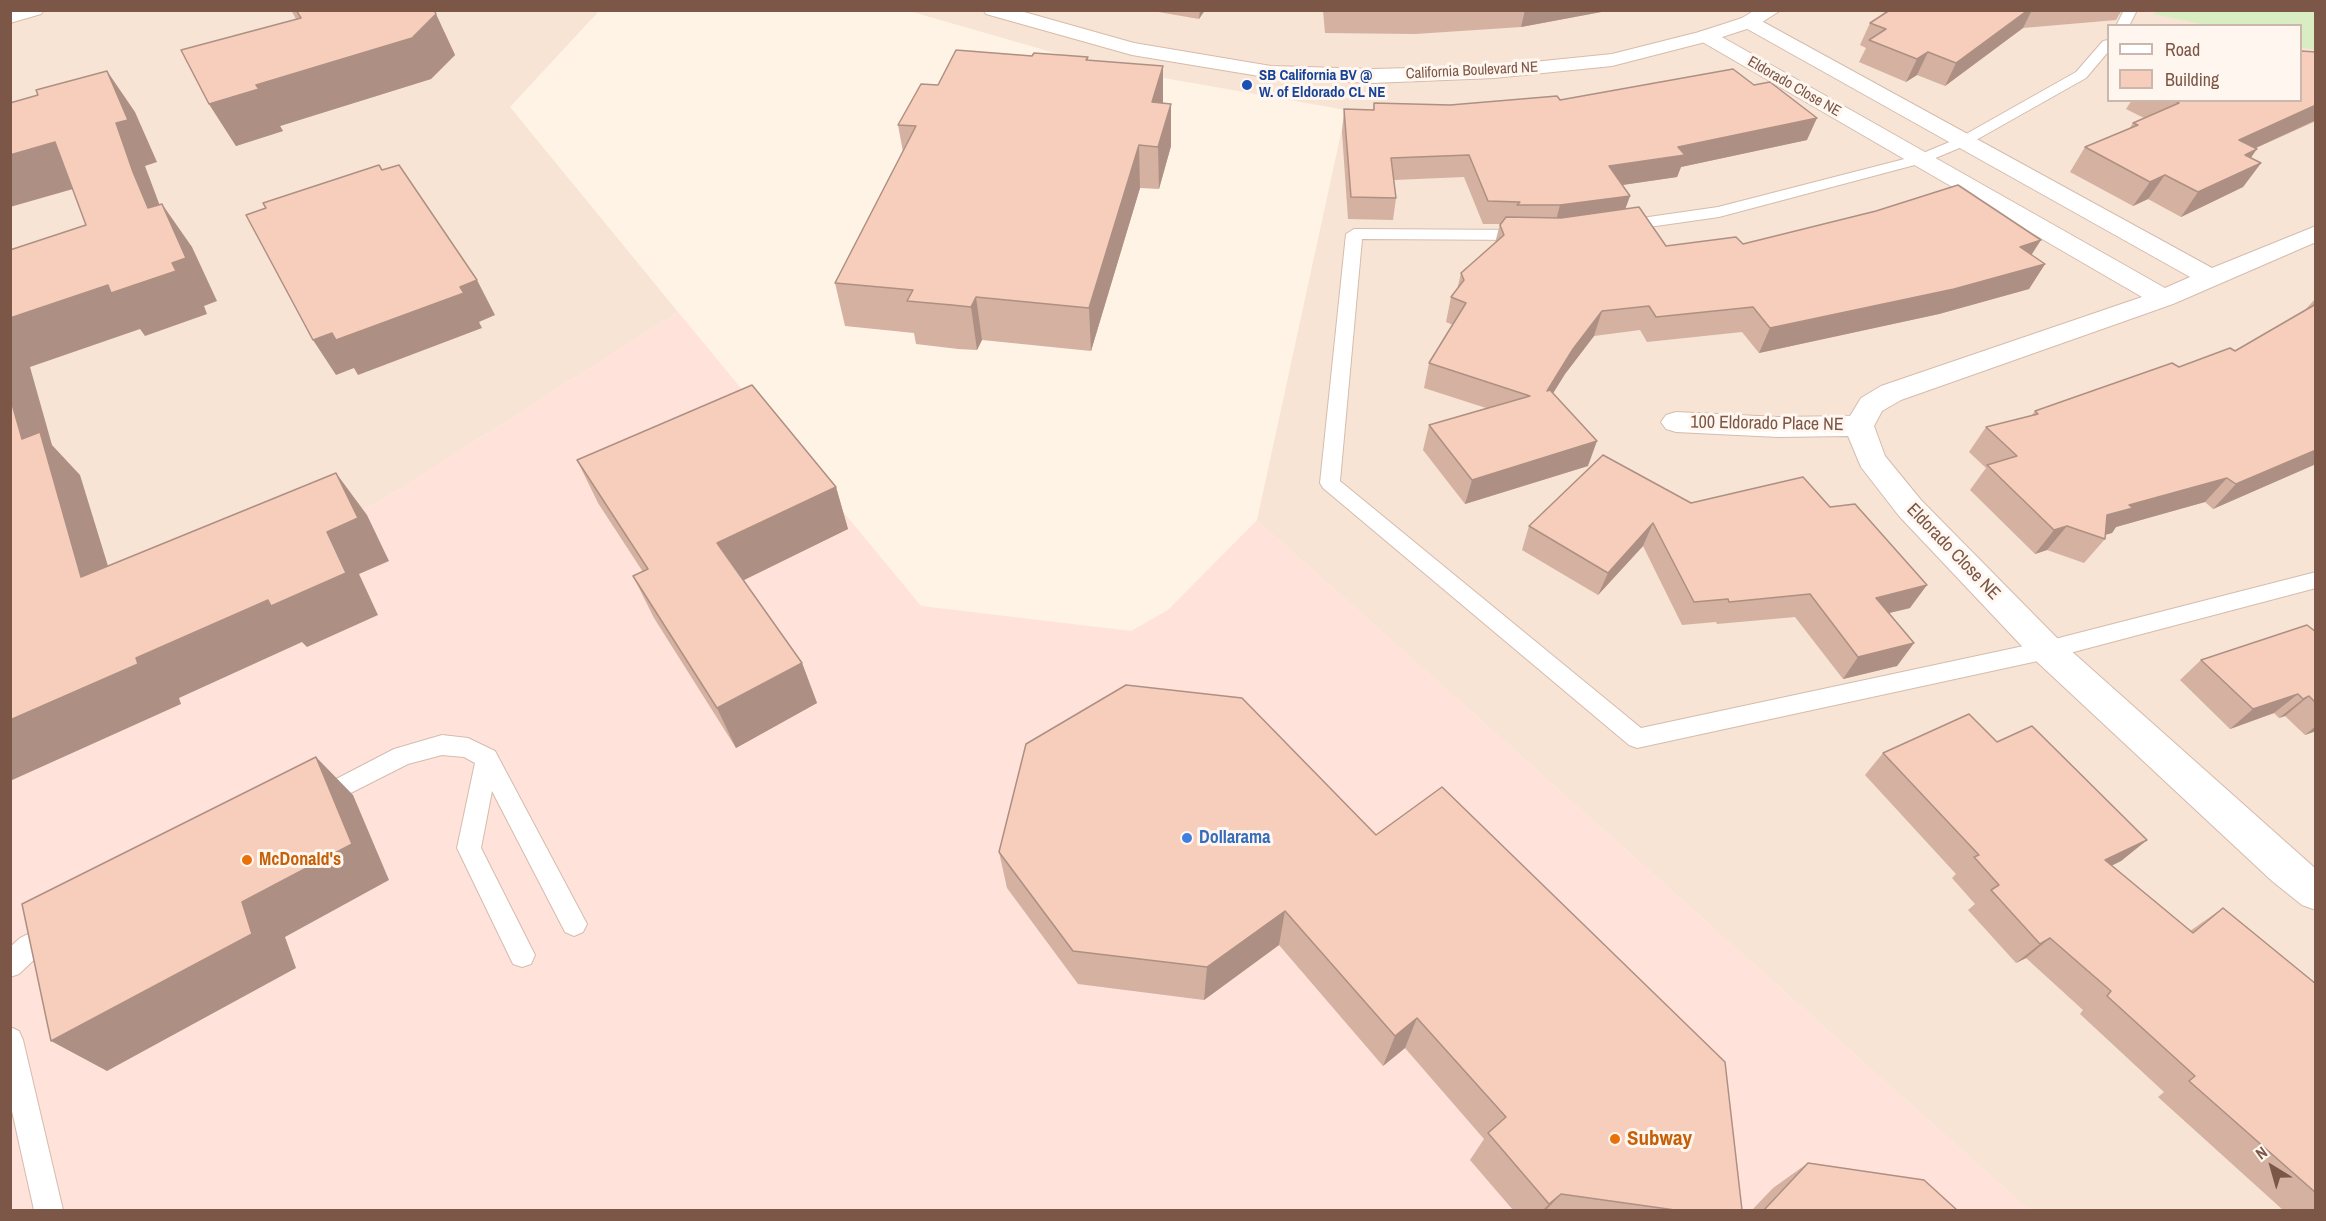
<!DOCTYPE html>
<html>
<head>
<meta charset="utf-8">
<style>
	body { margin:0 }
	#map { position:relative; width:2326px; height:1221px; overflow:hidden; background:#fff3e6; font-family:"Archivo Narrow",sans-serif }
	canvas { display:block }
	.frame { position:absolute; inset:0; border:12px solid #7c5647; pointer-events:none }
	.legend { position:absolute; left:2107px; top:24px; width:195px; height:78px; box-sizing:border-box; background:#fff7ef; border:2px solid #cbb7ac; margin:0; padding:8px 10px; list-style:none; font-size:18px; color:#7c5647 }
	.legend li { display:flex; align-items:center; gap:12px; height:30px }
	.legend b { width:30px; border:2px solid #cbb7ac }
	.north { position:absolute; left:2242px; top:1137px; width:60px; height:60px; -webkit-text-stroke:4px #fff7ef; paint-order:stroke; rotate:323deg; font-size:16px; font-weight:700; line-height:24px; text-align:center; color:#7c5647 }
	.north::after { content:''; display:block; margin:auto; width:21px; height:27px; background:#7c5647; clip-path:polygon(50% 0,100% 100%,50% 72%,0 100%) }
</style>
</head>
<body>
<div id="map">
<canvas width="2326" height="1221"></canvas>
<div class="frame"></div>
<ul class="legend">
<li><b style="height:8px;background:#fff"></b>Road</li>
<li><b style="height:16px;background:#f7cebb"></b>Building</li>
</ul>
<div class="north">N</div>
</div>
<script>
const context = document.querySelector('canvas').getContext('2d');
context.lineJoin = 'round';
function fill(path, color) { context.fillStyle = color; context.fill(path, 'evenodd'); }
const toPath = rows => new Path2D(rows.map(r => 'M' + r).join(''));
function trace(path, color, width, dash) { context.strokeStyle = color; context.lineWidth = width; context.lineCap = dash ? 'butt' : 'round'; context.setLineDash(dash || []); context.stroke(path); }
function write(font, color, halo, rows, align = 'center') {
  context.font = font + ' "Archivo Narrow",sans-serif'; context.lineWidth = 6; context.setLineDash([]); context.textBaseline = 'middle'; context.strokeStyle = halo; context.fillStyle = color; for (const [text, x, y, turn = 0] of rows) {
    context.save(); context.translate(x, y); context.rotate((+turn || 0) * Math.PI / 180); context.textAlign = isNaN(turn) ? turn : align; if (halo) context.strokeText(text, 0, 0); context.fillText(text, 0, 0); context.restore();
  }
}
fill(toPath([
	[11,11,599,11,510,107,678,312,379,502,11,657],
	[909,11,2315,11,2315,1210,2029,1210,1257,520,1346,110,1107,68],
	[2108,26,2300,26,2300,100,2108,100]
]), '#f7e4d4');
fill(toPath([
	[678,312,921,606,1131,631,1168,610,1257,520,2029,1210,11,1210,11,657,379,502]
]), '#ffe2da');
fill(toPath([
	[2157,10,2315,11,2315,50,2301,47,2300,26,2205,25,2154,14]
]), '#d8eec2');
const lane = toPath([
	[2124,10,2137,10,2129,26,2116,26,2124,10],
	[2108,40,2108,52,2086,78,1969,144,1926,162,1719,217,1621,231,1613,226,1621,221,1718,207,1916,156,1959,138,2076,72,2103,41,2108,40],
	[1354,229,1525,230,1533,235,1525,240,1362,239,1340,481,1641,728,2047,641,2316,572,2316,588,2047,659,1637,748,1629,745,1323,488,1320,483,1346,234,1354,229],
	[442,735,468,738,495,751,587,924,583,932,574,936,565,932,492,791,481,848,535,955,531,964,522,967,513,964,457,848,475,763,464,757,442,755,408,764,321,808,313,805,309,798,313,791,394,749,442,735],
	[55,921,64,925,68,933,64,941,38,956,19,974,10,977,10,947,20,938,55,921],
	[10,1027,19,1031,23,1040,63,1210,34,1210,10,1102,10,1027]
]);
const street = toPath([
	[1749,16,1756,18,2212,268,2316,226,2316,242,2173,304,1901,400,1882,411,1874,426,1885,456,1921,500,2059,640,2316,869,2316,910,2302,905,2272,881,2035,660,1899,516,1861,467,1848,436,1778,437,1676,432,1666,429,1661,422,1666,415,1676,412,1778,417,1850,416,1861,398,1881,386,2142,297,1699,40,1696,36,1699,32,1706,30,1713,32,2165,288,2190,277,1742,26,1739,22,1742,18,1749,16]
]);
const secondary = toPath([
	[10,10,44,10,41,14,10,23,10,10],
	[983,10,1017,10,1134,43,1271,66,1372,69,1494,66,1612,54,1699,32,1742,18,1755,10,1781,10,1756,26,1713,40,1612,66,1494,78,1372,83,1271,78,1132,55,986,14,983,10]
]);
trace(lane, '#d5bcad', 2);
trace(street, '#d5bcad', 2);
trace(secondary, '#d8bba9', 2);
fill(lane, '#fff');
fill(street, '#fff');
fill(secondary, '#fff');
fill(toPath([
	[291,10,434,10,455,55,431,79,280,126,283,131,236,146,209,104,296,19],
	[1147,10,1205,10,1199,19],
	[1323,10,1612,10,1521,27,1415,34,1325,33],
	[1885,10,2122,10,2116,20,2023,28,1945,86,1917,75,1906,82,1859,62,1866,48,1860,45,1870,23,1883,15],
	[2316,52,2316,121,2256,148,2251,158,2261,163,2243,187,2181,217,2148,199,2133,206,2070,172,2085,147,2129,129,2133,123,2144,118,2126,109,2132,100,2301,100],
	[1032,56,1088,57,1088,60,1163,103,1171,146,1159,189,1140,188,1091,351,982,340,977,350,958,349,916,344,914,333,845,326,835,283,903,152,898,125,938,85],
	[1560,100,1807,140,1681,167,1677,177,1622,185,1630,196,1625,209,1666,246,1743,244,2032,255,2045,264,2029,289,1939,314,1759,353,1742,332,1647,342,1640,330,1594,336,1565,374,1553,393,1588,466,1465,504,1423,450,1429,425,1486,408,1424,388,1429,363,1453,325,1446,322,1451,297,1457,290,1461,273,1495,243,1500,224,1483,224,1464,177,1394,180,1396,198,1393,220,1348,219,1342,132,1344,109,1373,110,1374,103,1450,105],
	[2316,298,2316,464,2213,509,2205,502,2116,527,2112,533,2105,534,2105,539,2084,563,2047,550,2035,554,1970,490,1986,468,1969,452,1986,427,2032,415,2035,411,2235,351,2305,310],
	[577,460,836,487,848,529,743,580,802,663,817,703,736,748,654,618,633,576,643,572,598,503],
	[1691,503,1910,608,1889,613,1914,643,1897,666,1843,679,1795,617,1717,624,1716,622,1682,625,1643,546,1598,595,1522,550,1529,526],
	[2316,632,2316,731,2305,735,2285,716,2279,718,2274,713,2230,729,2180,680,2201,660],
	[1126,685,1742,1210,1513,1210,1470,1160,1484,1139,1405,1048,1383,1066,1279,945,1204,1000,1078,984,1007,888,999,852],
	[1997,742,2147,840,2121,861,2111,866,2190,931,2223,908,2316,984,2316,1210,2283,1210,2158,1097,2164,1092,2080,1014,2083,1010,2026,958,2016,963,1968,910,1975,904,1952,878,1956,874,1865,775,1883,753],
	[1808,1163,1957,1210,1752,1210,1773,1188]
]), '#d4b1a1');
fill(toPath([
	[1200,10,1205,10,1199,19],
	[1525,10,1612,10,1521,27],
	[2028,10,2032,10,2023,28,1945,86,1956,63],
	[436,14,455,55,431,79,280,126,283,131,236,146,209,104],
	[1928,52,1917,75,1906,82,1917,59],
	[1163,66,1163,108,1152,102],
	[107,71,135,112,157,162,145,166,163,214,148,208,133,172,116,123],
	[1171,104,1171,146,1159,189,1158,147],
	[2316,105,2316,120,2221,164,2239,140],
	[1817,118,1807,140,1681,167,1677,177,1602,188,1609,166,1678,147],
	[55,142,87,185,10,207,10,155],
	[1139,145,1140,188,1091,351,1089,308],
	[2257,149,2240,173,2261,163,2243,187,2181,217,2198,192,2245,155],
	[2165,175,2148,199,2133,206,2150,182],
	[1630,196,1622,218,1554,228,1560,205],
	[162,204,192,247,217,301,204,306,207,314,145,336,140,329,30,367,52,445,80,475,124,618,81,577,22,439,10,397,10,318,172,263],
	[2041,240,2025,265,2020,247],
	[2045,264,2029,289,1939,314,1759,353,1770,328],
	[477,280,495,315,479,322,482,328,358,375,354,368,336,375,313,340],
	[976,297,982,340,977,350,971,307],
	[1602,311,1594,336,1565,374,1539,416,1547,391,1573,349],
	[1597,441,1588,466,1465,504,1472,480],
	[2316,450,2316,464,2213,509,2236,484],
	[336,473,367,515,389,561,359,574,378,615,307,647,302,642,179,698,181,704,10,781,10,720,136,658,268,600,327,532],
	[2227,478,2205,502,2116,527,2112,533,2098,537,2107,515,2129,505],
	[836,487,848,529,734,585,717,543],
	[1653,523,1643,546,1598,595,1608,573],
	[2067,526,2047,550,2035,554,2054,530],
	[1927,585,1910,608,1860,620,1876,598],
	[1914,643,1897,666,1843,679,1858,657],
	[802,663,817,703,736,748,717,708],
	[2298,694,2274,713,2230,729,2253,709],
	[2309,696,2285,716,2279,718,2303,699],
	[2316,726,2316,731,2305,735],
	[316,757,353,795,389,880,285,937,296,968,107,1071,51,1041],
	[2147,840,2121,861,2080,881,2105,860],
	[1285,911,1279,945,1204,1000,1207,967],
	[2050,938,2026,958,2016,963,2040,944],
	[1417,1018,1405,1048,1383,1066,1395,1036],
	[1561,1194,1546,1210,1543,1210,1549,1204]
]), '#ad9083');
const building = toPath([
	[296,10,434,10,436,14,412,38,256,85,259,89,209,104,181,50,301,18,296,10],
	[1890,10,2028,10,1956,63,1928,52,1917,59,1869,40,1886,29,1870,23,1890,10],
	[956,50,1032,56,1034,53,1088,57,1086,60,1163,66,1152,102,1171,104,1158,147,1139,145,1089,308,976,297,971,307,952,305,907,301,913,290,835,283,916,126,898,125,921,84,938,85,956,50],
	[2301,51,2316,52,2316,105,2239,140,2257,149,2245,155,2261,163,2198,192,2165,175,2150,182,2085,147,2138,125,2133,123,2179,103,2174,100,2301,100,2301,51],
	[1733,69,1754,85,1770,82,1817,118,1678,147,1685,155,1609,166,1630,196,1560,205,1517,205,1520,202,1488,201,1469,155,1391,158,1396,198,1351,197,1344,109,1374,110,1374,103,1450,105,1557,96,1560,100,1733,69],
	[107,71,128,120,116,123,133,172,148,208,162,204,186,258,172,263,176,271,111,293,108,285,10,318,10,250,86,225,55,142,10,155,10,103,38,95,36,90,107,71],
	[379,165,382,170,399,165,477,280,460,287,464,293,336,340,332,333,313,340,246,215,266,208,263,203,379,165],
	[1958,185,2041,240,2020,247,2045,264,1954,289,1770,328,1753,307,1656,317,1649,306,1602,311,1573,349,1547,391,1550,390,1597,441,1472,480,1429,425,1530,396,1429,363,1466,303,1451,297,1464,280,1461,273,1504,235,1500,225,1506,217,1561,218,1639,207,1666,246,1736,237,1743,244,1876,211,1958,185],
	[2316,304,2316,450,2236,484,2227,478,2129,505,2133,508,2107,515,2105,539,2067,526,2054,530,1987,465,2017,456,1986,427,2038,414,2035,411,2172,363,2179,367,2230,348,2235,351,2316,304],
	[752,385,836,487,717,543,802,663,717,708,633,576,648,569,577,460,752,385],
	[10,397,22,439,40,432,81,577,336,473,358,518,327,532,346,573,271,606,268,600,136,658,138,664,10,720,10,397],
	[1603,455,1691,503,1803,477,1830,507,1855,504,1927,585,1876,598,1914,643,1858,657,1810,594,1729,602,1728,599,1694,602,1653,523,1608,573,1529,526,1603,455],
	[2307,625,2316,632,2316,703,2309,696,2303,699,2298,694,2253,709,2201,660,2307,625],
	[1126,685,1242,698,1376,835,1442,787,1725,1062,1742,1210,1675,1210,1561,1194,1549,1204,1488,1133,1506,1117,1417,1018,1395,1036,1285,911,1207,967,1073,951,999,852,1026,744,1126,685],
	[1969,714,1997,742,2032,726,2147,840,2105,860,2193,933,2223,908,2316,984,2316,1193,2189,1081,2195,1076,2107,996,2111,991,2050,938,2040,944,1991,890,1999,885,1974,857,1979,855,1883,753,1969,714],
	[316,757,352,844,242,902,252,934,51,1041,22,904,316,757],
	[1808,1163,1924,1180,1957,1210,1764,1210,1808,1163]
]);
fill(building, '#f7cebb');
trace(building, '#ad9083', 1.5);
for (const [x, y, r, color] of [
	[1247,85,6,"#1a4fb4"],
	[1187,838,6,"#3f7fe0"],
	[247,860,6,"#e8710a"],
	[1615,1139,6,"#e8710a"]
]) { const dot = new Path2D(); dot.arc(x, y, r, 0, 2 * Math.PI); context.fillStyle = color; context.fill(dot); trace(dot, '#fff7ef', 2); }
write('15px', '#7c5647', '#fff7ef', [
	["California Boulevard NE",1472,71,-3],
	["Eldorado Close NE",1794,87,30]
]);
write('bold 15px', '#164399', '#fff7ef', [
	["SB California BV @",1259,76],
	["W. of Eldorado CL NE",1259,93]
], 'left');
write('18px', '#7c5647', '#fff7ef', [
	["100 Eldorado Place NE",1767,424,1],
	["Eldorado Close NE",1953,552,46]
]);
write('bold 18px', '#366cbe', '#fff7ef', [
	["Dollarama",1199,838]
], 'left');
write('bold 18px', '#c56008', '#fff7ef', [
	["McDonald's",259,860]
], 'left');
write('bold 21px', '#c56008', '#fff7ef', [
	["Subway",1627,1139]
], 'left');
</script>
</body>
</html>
